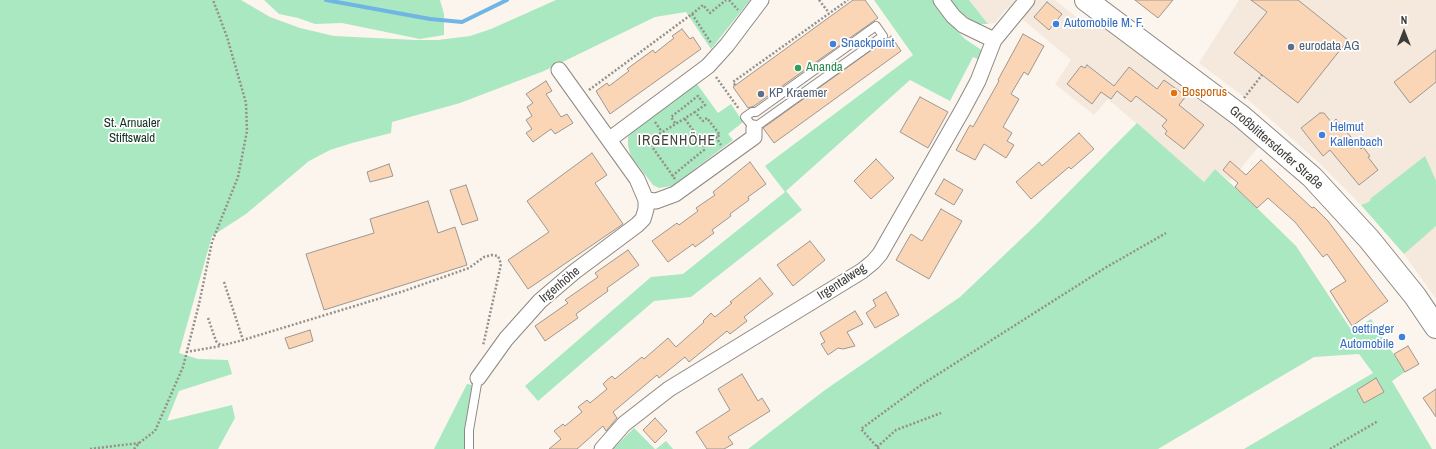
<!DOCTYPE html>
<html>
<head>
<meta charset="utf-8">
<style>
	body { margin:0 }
	#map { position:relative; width:1436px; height:449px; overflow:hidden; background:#fbf5ee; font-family:"Archivo Narrow",sans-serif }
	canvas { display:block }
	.north { position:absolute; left:1384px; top:12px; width:40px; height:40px; -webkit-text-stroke:3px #fff; paint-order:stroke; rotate:0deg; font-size:11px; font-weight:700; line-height:16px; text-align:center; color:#3e3c39 }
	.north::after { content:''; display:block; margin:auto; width:14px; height:18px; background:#3e3c39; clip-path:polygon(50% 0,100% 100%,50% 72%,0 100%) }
</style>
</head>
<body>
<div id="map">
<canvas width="1436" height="449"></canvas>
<div class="north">N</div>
</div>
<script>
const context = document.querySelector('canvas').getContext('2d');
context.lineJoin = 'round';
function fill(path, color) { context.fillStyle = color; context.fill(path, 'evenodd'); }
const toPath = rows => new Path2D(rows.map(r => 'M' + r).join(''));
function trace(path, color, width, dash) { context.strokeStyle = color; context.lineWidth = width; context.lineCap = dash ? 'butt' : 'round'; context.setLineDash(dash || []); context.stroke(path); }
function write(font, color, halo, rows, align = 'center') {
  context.font = font + ' "Archivo Narrow",sans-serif'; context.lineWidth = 3.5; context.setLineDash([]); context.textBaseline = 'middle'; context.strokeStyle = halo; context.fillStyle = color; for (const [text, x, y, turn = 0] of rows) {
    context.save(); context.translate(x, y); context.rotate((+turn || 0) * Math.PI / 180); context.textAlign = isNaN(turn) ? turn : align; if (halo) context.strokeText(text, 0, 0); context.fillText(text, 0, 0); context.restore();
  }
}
fill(toPath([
	[969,0,1055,0,1092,30,1106,15,1269,140,1256,150,1230,181,1215,169,1204,182,1108,99,1094,115,1055,84,1071,60,1021,18,1007,8,995,23,988,24],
	[1239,0,1436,0,1436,299,1404,254,1361,205,1317,161,1252,103,1199,63]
]), '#f5e9dd');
fill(toPath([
	[0,0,241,0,270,17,300,28,334,36,415,40,438,40,470,36,491,29,556,0,750,0,711,49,686,12,655,17,544,71,460,103,392,122,391,133,352,143,330,150,309,161,246,214,212,236,179,353,198,359,228,360,232,374,179,391,167,421,232,405,235,418,218,449,0,449],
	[264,0,440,0,444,14,444,35,420,39,342,23,315,24,298,18,279,14],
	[874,0,969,0,988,24,978,24,965,16,954,28,965,39,983,51,982,61,973,57,950,101,910,80,786,191,802,210,691,297,654,301,538,401,525,386,651,277,683,274,785,192,765,166,913,55],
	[697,84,718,113,731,104,743,122,728,134,733,140,672,186,659,188,653,185,631,156,628,146,628,137,635,129],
	[1137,123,1204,182,1215,169,1257,208,1296,246,1352,331,1371,319,1405,372,1392,381,1432,449,1244,449,1373,373,1359,354,1314,357,1158,449,748,449,825,390,960,297,1038,223],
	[1425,156,1436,181,1436,226,1404,254,1361,205,1367,203,1371,200,1370,199],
	[467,384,473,385,464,436,464,449,434,449],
	[634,428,655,449,613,449],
	[666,441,673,449,656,449]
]), '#a9e8c0');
trace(toPath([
	[326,0,430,19,462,22,507,0]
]), '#70b5e4', 4);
const building = toPath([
	[853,0,865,0,878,18,754,106,748,108,733,87,853,0],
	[1135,0,1173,0,1158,18,1135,0],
	[1251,0,1298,0,1348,40,1298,103,1234,53,1267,12,1251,0],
	[1047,2,1062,14,1049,30,1034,17,1047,2],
	[682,29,690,39,693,37,701,49,610,114,596,91,607,83,609,86,629,71,627,69,653,50,655,53,674,38,672,36,682,29],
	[1023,34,1044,46,1028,75,1024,72,1011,94,1019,99,1003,127,1012,133,1007,141,1014,145,1006,158,984,144,975,160,956,150,970,125,973,127,999,81,998,80,1023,34],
	[891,36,901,51,774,143,763,128,891,36],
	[1436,50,1436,82,1410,103,1394,82,1436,50],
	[1087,65,1114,86,1129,67,1157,89,1164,80,1186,96,1179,105,1204,125,1184,149,1165,134,1167,131,1162,126,1167,120,1136,96,1131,102,1117,91,1111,99,1101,92,1092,104,1067,84,1081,66,1085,68,1087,65],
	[546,81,552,91,546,94,561,117,567,114,573,123,555,134,551,129,533,142,526,133,532,129,526,120,532,116,527,107,533,103,526,94,546,81],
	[920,97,948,112,928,148,900,132,920,97],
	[1320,113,1324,113,1332,123,1336,119,1361,149,1363,147,1370,156,1368,157,1378,170,1359,185,1330,150,1323,156,1301,128,1320,113],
	[1079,133,1094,149,1071,169,1069,167,1031,199,1016,182,1039,162,1042,166,1079,133],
	[592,153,607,175,595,183,623,224,528,289,508,260,549,232,527,201,592,153],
	[876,159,894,178,871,199,854,181,876,159],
	[1261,160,1312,208,1314,207,1328,221,1388,301,1352,326,1330,291,1346,281,1327,254,1323,257,1295,222,1268,198,1257,208,1235,187,1238,183,1223,170,1230,161,1246,175,1261,160],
	[750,162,766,184,748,197,749,200,730,214,731,216,712,230,714,233,695,247,693,244,668,262,652,241,677,223,679,225,698,211,696,208,715,195,713,192,750,162],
	[389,164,393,176,370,182,367,172,389,164],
	[944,179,963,190,954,205,935,194,944,179],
	[466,185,478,220,462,225,450,190,466,185],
	[428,201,438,233,455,227,467,265,324,310,306,254,374,233,370,219,428,201],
	[941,209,962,221,929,279,896,260,911,234,922,241,941,209],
	[810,241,825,260,793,286,777,265,810,241],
	[628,250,639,265,607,288,608,291,576,314,578,318,545,341,535,326,568,303,565,300,598,277,595,273,628,250],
	[760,278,773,294,744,317,747,321,730,334,727,331,689,362,685,357,659,378,657,375,613,412,617,418,606,431,603,426,577,449,549,449,561,439,554,431,563,424,565,426,582,412,578,407,587,400,590,403,607,389,603,384,607,380,612,376,615,379,642,357,644,359,668,338,676,347,704,322,703,321,711,313,715,317,732,303,730,302,760,278],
	[886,292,899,315,875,328,866,313,876,306,873,300,886,292],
	[855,311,863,324,847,332,855,346,843,349,838,348,828,355,821,344,825,342,820,333,855,311],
	[310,330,313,341,289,349,285,338,310,330],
	[1408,346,1419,364,1405,372,1394,354,1408,346],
	[742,374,758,401,762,398,770,411,728,437,733,444,724,449,707,449,696,432,730,410,718,389,742,374],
	[1376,378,1384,392,1364,403,1357,390,1376,378],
	[1436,389,1436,417,1423,398,1436,389],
	[655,418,667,431,655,443,643,430,655,418]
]);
fill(building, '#fad6b6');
trace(building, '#9d9791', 1);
const service = toPath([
	[876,26,883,36,754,128,745,117,752,112,756,112,876,26],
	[469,449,469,430,478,378]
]);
const minor = toPath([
	[941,0,953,16,963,25,994,40],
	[610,139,708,66,727,45,761,0],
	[646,200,656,201,675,194,754,137,754,128],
	[478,378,506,339,540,301,574,272,637,225,643,219,646,209,646,200,637,179,559,70],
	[602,449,624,424,669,389,862,271,873,262,880,254,963,109,978,81,994,40,1027,0]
]);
const primary = toPath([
	[1086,0,1241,116,1312,177,1369,239,1415,296,1436,327]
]);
trace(service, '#8e8882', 10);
trace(minor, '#8e8882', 17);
trace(primary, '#8e8882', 24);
trace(toPath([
	[729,0,738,10],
	[819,0,829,13],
	[692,14,703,5,710,13,726,0],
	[716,77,739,109],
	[735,85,733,82,848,0],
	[589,90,692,14,711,43],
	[1244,98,1262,75],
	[685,119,704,146],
	[655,122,662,132],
	[675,123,671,117,698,96,705,105,695,112,703,121,707,118,720,135,716,137],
	[672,176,700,153,704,150,704,146,716,137,721,145],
	[675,179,648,141,695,112],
	[224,282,243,340,404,291,469,268,484,257,492,255,498,256,501,264,483,346],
	[208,318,216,341,219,344,224,345,243,340],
	[186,352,221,346],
	[877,447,896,430,941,413],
	[90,449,139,443],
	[134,449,139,443,155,431,183,367,199,304,212,242,238,177,247,131,246,103,227,37,213,0],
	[879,449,861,429,921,385,1105,268,1166,233],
	[1330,449,1378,421]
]), '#94908b', 2.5, [2, 2]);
trace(service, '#fff', 8);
trace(minor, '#fff', 15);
trace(primary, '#fff', 22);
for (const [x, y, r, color] of [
	[1056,24,4,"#3f7fe0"],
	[833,44,4,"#3f7fe0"],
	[1291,47,4,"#5c6f8a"],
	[798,68,4,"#2e9e5b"],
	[1174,93,4,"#e8710a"],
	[761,94,4,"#5c6f8a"],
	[1322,135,4,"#3f7fe0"],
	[1402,337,4,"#3f7fe0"]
]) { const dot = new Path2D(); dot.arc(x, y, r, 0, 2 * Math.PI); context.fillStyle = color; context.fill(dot); trace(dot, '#fff', 1.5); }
write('13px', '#366cbe', '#fff', [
	["Automobile M. F.",1064,24],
	["Snackpoint",841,44],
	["Helmut",1330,128],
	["Kallenbach",1330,143],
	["oettinger",1394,330,"right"],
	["Automobile",1394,345,"right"]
], 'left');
write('13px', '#4e5e75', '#fff', [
	["eurodata AG",1299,47],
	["KP Kraemer",769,94]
], 'left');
write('13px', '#27864d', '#fff', [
	["Ananda",806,68]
], 'left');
write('13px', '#c56008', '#fff', [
	["Bosporus",1182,93]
], 'left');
write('13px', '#113220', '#fff', [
	["St. Arnualer",132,124],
	["Stiftswald",132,139]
]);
write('13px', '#3e3c39', '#fff', [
	["Großblittersdorfer Straße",1276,148,41],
	["Irgentalweg",842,282,-33],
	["Irgenhöhe",560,285,-40]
]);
context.letterSpacing = '1px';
write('14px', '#45403a', '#fff', [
	["IRGENHÖHE",677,141]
]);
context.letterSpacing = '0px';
</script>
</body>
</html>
